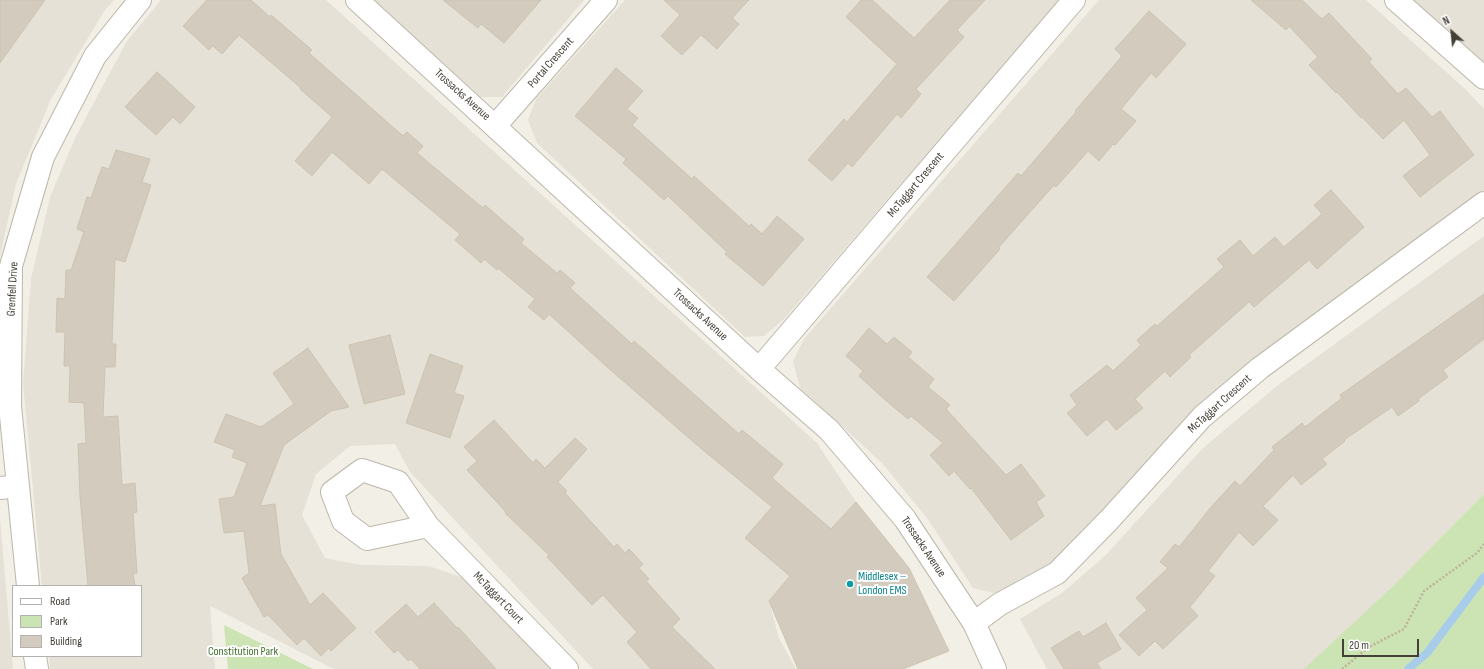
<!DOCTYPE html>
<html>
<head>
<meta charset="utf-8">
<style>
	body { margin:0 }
	#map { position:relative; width:1484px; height:669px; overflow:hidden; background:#f2efe7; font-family:"Sofia Sans Condensed",sans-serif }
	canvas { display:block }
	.legend { position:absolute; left:12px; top:585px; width:130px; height:72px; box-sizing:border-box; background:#fff; border:1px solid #b4b2af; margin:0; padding:5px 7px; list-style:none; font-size:12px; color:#443f37 }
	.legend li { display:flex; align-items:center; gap:8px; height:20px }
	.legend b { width:20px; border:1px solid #b4b2af }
	.north { position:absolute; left:1432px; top:12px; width:40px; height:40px; -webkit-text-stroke:3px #fff; paint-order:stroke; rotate:333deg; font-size:11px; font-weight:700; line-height:16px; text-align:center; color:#443f37 }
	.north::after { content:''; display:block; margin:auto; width:14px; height:18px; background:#443f37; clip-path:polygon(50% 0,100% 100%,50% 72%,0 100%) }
	.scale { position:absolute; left:1342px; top:639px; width:77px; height:18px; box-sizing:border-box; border:2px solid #443f37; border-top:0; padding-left:5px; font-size:12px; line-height:14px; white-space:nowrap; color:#443f37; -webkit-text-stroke:3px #fff; paint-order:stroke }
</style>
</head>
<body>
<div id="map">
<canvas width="1484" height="669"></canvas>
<ul class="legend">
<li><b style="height:5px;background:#fff"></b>Road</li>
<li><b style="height:11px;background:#cce3b3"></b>Park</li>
<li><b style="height:11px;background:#d3cbbd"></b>Building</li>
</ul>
<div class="north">N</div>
<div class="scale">20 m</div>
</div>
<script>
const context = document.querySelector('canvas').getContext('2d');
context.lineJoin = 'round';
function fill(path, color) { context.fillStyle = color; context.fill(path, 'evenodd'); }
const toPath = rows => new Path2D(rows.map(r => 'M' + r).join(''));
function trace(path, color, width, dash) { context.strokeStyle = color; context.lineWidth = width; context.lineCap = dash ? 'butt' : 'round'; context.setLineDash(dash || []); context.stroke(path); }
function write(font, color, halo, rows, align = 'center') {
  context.font = font + ' "Sofia Sans Condensed",sans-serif'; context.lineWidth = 4; context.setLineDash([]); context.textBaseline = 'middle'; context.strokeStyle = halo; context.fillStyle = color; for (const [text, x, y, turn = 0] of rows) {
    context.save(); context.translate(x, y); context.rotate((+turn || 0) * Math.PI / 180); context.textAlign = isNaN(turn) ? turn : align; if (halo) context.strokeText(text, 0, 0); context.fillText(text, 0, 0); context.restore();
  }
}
fill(toPath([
	[0,0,114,0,105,10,51,99,16,184,0,256],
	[161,0,326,0,817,443,856,502,769,601,779,638,796,669,593,669,410,472,395,444,350,446,316,474,302,515,325,558,361,565,429,566,469,580,552,669,334,669,210,606,215,669,50,669,49,656,141,656,141,586,42,586,23,383,31,279,50,197,76,136,127,41],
	[373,0,584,0,502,97,481,97],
	[625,0,1060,0,784,319,764,336,745,337,537,143,528,120,536,99],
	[1099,0,1366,0,1465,89,1484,109,1484,190,1237,374,1064,554,1016,586,994,593,973,588,927,518,882,463,800,388,793,361,804,339],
	[1413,0,1484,0,1484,64],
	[1484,236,1484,494,1391,588,1306,669,1047,669,1020,619,1062,593,1106,555,1202,449,1278,385],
	[0,518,13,669,0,669]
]), '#e5e1d6');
fill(toPath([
	[1484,494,1484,669,1304,669,1391,588],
	[224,625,313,669,228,669]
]), '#cce3b3');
trace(toPath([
	[1408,669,1427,653,1484,577]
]), '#a8cdea', 8);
const building = toPath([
	[0,0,45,0,0,63,0,0],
	[207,0,251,0,270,17,271,15,312,50,309,53,403,136,407,132,423,146,417,153,483,208,485,205,524,239,521,243,557,273,560,270,575,283,570,288,632,344,634,341,739,434,742,430,783,464,772,478,831,529,856,502,909,568,949,651,903,669,798,669,769,601,790,576,745,538,772,507,697,445,606,366,549,314,544,320,528,307,535,299,498,268,497,270,484,259,481,263,455,240,460,234,382,169,369,184,332,152,312,176,295,161,332,117,300,89,301,88,239,35,222,54,213,46,209,50,183,26,207,0],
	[443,0,541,0,504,43,481,24,478,28,443,0],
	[664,0,749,0,732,18,739,24,717,49,701,35,682,55,661,36,680,15,664,0],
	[861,0,872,0,914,38,950,0,985,0,957,30,964,37,916,89,921,94,901,118,897,114,852,167,848,163,832,181,808,160,844,119,847,122,897,64,846,17,861,0],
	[1251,0,1302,0,1322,19,1329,13,1372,59,1369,62,1398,94,1406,88,1432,117,1440,111,1474,155,1420,197,1403,176,1430,155,1404,120,1383,139,1362,117,1361,118,1337,92,1336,93,1309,65,1318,57,1289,26,1286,30,1251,0],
	[1149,11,1186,44,1156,78,1151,73,1121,109,1136,121,1115,145,1113,144,1099,161,1088,151,1056,187,1054,185,999,247,1000,249,954,301,927,277,1018,173,1021,176,1076,112,1075,111,1122,56,1115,49,1149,11],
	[616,68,643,91,627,109,638,118,632,125,692,179,694,176,749,226,751,224,762,234,777,216,804,239,763,286,725,254,727,252,668,196,664,200,623,163,626,159,575,116,616,68],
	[157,72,195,107,180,124,173,117,156,135,125,107,157,72],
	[116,150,150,159,142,182,151,185,125,262,115,259,112,344,116,344,115,367,105,367,103,417,118,416,122,485,135,483,137,512,133,513,137,573,133,573,135,586,88,586,80,496,78,444,86,443,84,403,69,402,70,366,64,366,65,332,56,332,57,298,65,299,66,270,71,270,84,232,77,229,87,197,91,198,102,167,109,169,116,150],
	[1331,190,1364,227,1317,269,1309,260,1254,307,1249,302,1189,355,1191,357,1170,377,1165,371,1135,399,1143,408,1116,430,1107,419,1087,436,1067,413,1077,405,1070,395,1107,365,1113,371,1141,345,1137,340,1155,324,1157,326,1224,267,1217,259,1240,240,1253,256,1275,237,1284,247,1322,214,1314,205,1331,190],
	[1484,294,1484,339,1443,370,1448,377,1418,399,1419,401,1398,416,1392,407,1344,440,1345,441,1322,459,1327,464,1301,485,1293,475,1263,506,1278,520,1253,546,1239,532,1208,571,1215,576,1190,607,1198,616,1163,649,1155,641,1139,656,1119,635,1147,610,1136,598,1168,568,1160,562,1175,544,1179,547,1212,506,1235,481,1240,486,1274,450,1272,447,1302,423,1305,427,1342,398,1340,395,1484,294],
	[869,328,887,344,894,337,912,352,908,357,934,379,928,387,950,405,946,409,1006,475,1021,464,1045,496,1036,502,1044,516,1011,540,971,488,970,489,954,471,949,476,930,455,943,443,911,416,908,419,884,399,859,376,863,371,846,356,869,328],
	[390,335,405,394,364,404,349,345,390,335],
	[308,348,349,407,331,411,284,445,260,506,275,504,281,554,310,605,323,593,356,628,331,651,329,648,321,656,304,638,297,645,268,615,264,617,242,578,249,573,244,531,224,533,219,499,234,497,247,463,232,457,235,450,214,442,226,414,261,427,294,404,273,373,308,348],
	[430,354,463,366,454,393,464,396,450,438,406,423,430,354],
	[494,420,533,463,536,459,545,468,575,438,587,449,558,482,567,491,565,493,614,547,617,544,625,553,629,549,643,564,639,568,649,579,646,581,680,619,672,627,715,669,651,669,627,642,637,632,603,595,592,605,547,557,549,555,505,513,506,512,467,470,477,461,464,447,494,420],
	[434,603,457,628,458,627,496,669,420,669,411,659,408,661,398,650,394,653,375,632,406,604,418,617,434,603],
	[1106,623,1121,649,1097,663,1101,669,1064,669,1051,648,1079,631,1083,637,1106,623]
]);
fill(building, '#d3cbbd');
trace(building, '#cdc3b1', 1);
const minor = toPath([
	[357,0,759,369,829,430,905,519,974,623,995,669],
	[1396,0,1484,78],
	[495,126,606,0],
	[759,369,1074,0],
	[0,488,18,486],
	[428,526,367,539,343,521,332,492,362,470,398,482,428,526,567,669],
	[28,586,10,406,11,266,43,157,95,56,140,0],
	[974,623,1000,604,1057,573,1109,520,1202,417,1260,368,1484,203],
	[35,656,37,669]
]);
trace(minor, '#bdb7aa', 24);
trace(toPath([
	[1342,669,1369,647,1404,629,1424,591,1477,553,1484,544]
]), '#bdb39d', 2.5, [2, 2]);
trace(minor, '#fff', 22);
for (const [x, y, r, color] of [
	[850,584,4,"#0f9aa8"]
]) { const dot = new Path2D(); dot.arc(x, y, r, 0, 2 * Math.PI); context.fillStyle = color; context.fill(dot); trace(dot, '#fff', 1.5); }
write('12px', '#443f37', '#fff', [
	["Portal Crescent",551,63,-49],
	["Trossacks Avenue",462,95,42],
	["McTaggart Crescent",916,185,-50],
	["Grenfell Drive",13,289,-87],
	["Trossacks Avenue",700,315,43],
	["McTaggart Crescent",1220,404,-42],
	["Trossacks Avenue",923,547,56],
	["McTaggart Court",498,598,46]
]);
write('12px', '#0d838f', '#fff', [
	["Middlesex –",858,577],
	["London EMS",858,591]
], 'left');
write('12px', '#46712f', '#fff', [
	["Constitution Park",243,652]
]);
</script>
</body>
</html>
